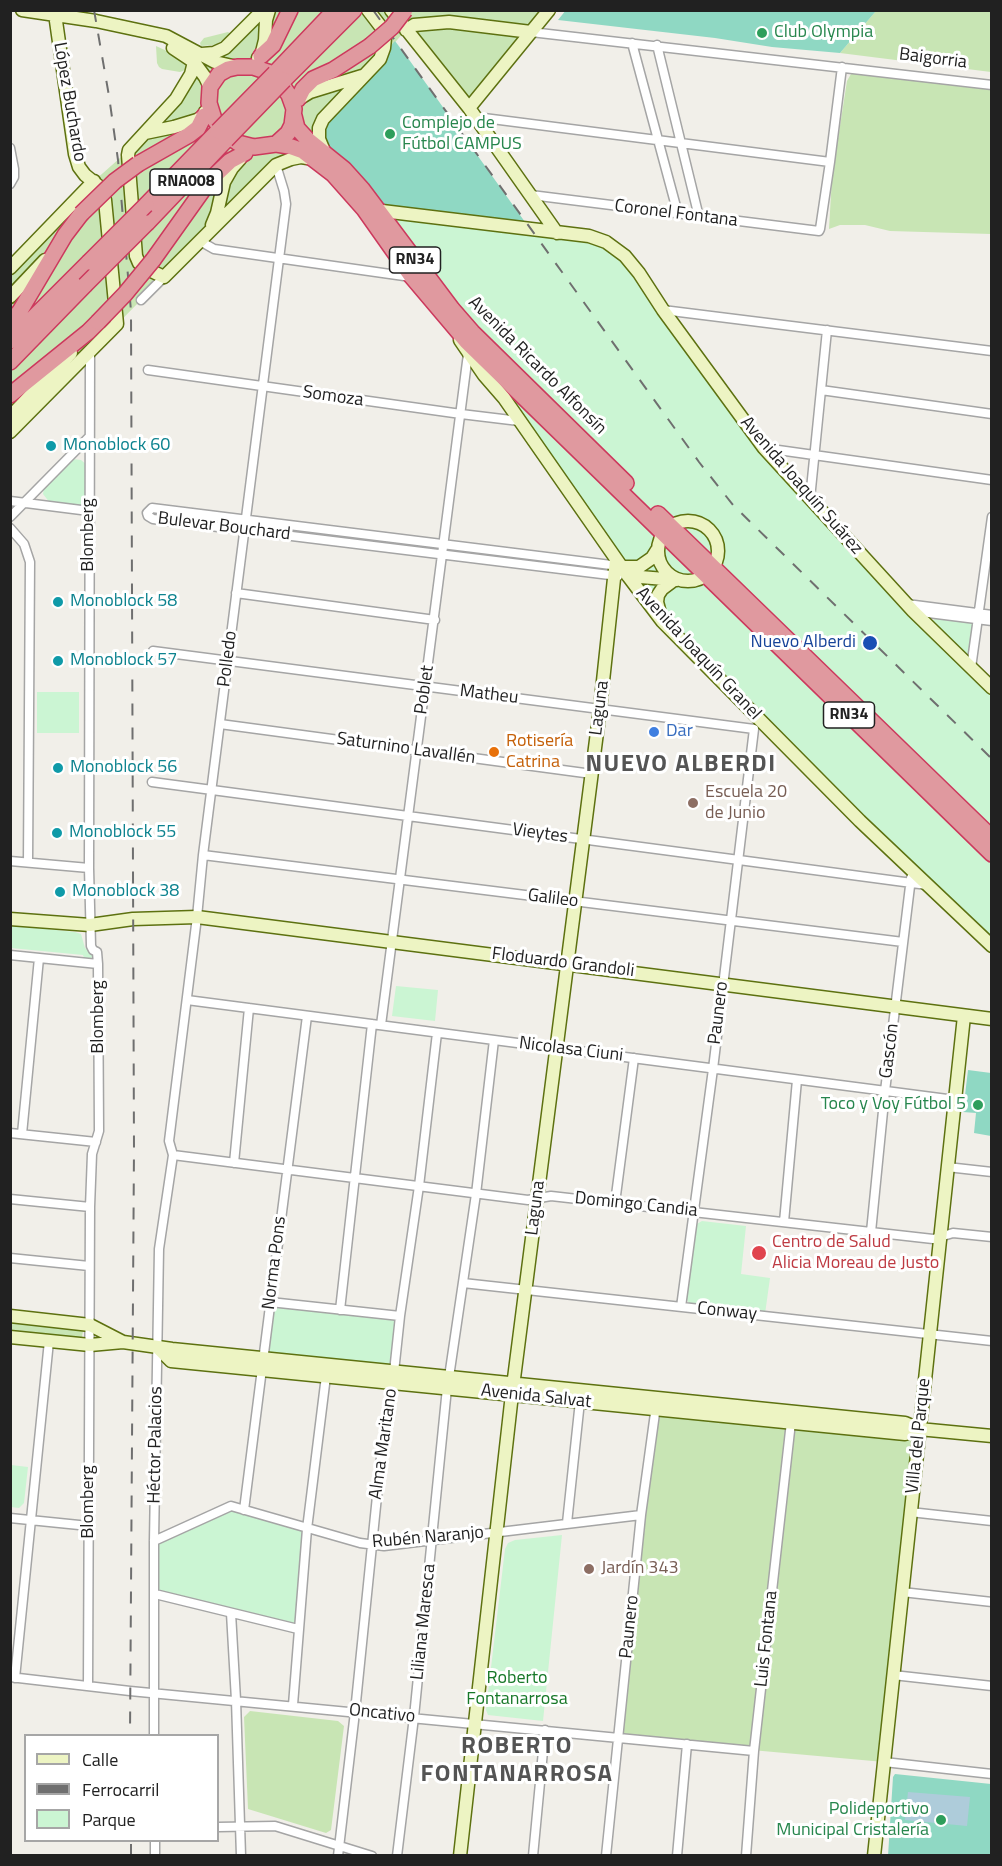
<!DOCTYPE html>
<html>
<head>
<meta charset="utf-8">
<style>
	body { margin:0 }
	#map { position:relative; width:1002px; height:1866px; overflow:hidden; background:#f1efe9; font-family:"Titillium Web",sans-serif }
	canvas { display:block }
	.frame { position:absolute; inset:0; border:12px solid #212121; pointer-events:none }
	.legend { position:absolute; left:24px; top:1734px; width:195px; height:108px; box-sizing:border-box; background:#fff; border:2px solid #a6a6a6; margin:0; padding:8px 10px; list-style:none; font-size:18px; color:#212121 }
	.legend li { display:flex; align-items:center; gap:12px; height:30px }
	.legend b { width:30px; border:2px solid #a6a6a6 }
</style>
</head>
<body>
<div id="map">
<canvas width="1002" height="1866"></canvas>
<div class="frame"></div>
<ul class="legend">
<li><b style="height:8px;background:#edf4c3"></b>Calle</li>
<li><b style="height:8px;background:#6f6f6f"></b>Ferrocarril</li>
<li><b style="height:16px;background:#cbf5d3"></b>Parque</li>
</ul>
</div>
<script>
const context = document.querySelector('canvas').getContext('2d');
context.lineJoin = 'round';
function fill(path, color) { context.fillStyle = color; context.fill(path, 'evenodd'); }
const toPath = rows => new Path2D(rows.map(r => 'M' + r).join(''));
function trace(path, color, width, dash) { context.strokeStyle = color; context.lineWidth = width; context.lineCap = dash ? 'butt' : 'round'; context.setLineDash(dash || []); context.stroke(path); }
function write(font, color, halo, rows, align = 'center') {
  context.font = font + ' "Titillium Web",sans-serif'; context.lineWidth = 6; context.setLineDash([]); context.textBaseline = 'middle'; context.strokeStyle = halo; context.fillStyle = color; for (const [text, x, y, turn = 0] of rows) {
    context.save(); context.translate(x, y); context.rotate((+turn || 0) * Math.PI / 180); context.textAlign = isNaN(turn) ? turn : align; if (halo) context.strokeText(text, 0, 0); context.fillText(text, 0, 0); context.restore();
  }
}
fill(toPath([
	[263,11,549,11,469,108,406,30,380,59,319,139,291,159,141,300,11,432,11,268,94,181,129,150,153,124,194,62,214,53],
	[876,11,991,11,991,72,840,53],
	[228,32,231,34,229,36,215,45,201,46,200,43,204,38],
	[156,46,180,57,184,61,188,69,180,72,162,69,159,67,157,63],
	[858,72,991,90,991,234,890,231,865,225,840,225,829,229,832,177,847,81,851,74],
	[153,511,239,521,239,525,152,515],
	[265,524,431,545,430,548,264,528],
	[457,549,600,568,600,571,456,552],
	[11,1320,79,1327,83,1331,82,1337,78,1340,11,1334],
	[656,1409,919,1429,884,1762,619,1738],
	[250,1711,338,1721,344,1726,331,1830,326,1833,248,1809,244,1717]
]), '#c8e5b4');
fill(toPath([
	[364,209,589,236,625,256,764,448,991,688,991,946,677,636],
	[73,459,81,460,87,465,86,501,81,505,69,505,50,503,43,494,44,488],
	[935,618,971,622,973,624,970,651,968,654,965,655,934,624,933,621],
	[37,692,79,692,79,733,37,733],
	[10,925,75,932,81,934,85,948,95,953,94,956,91,958,84,958,83,955,11,948],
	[396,986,438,990,435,1021,392,1016],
	[702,1221,746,1226,741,1274,770,1278,765,1314,692,1305,688,1302,686,1296,695,1225],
	[273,1306,396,1319,391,1367,268,1354],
	[11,1465,28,1467,24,1503,19,1508,11,1507],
	[231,1506,307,1529,298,1629,155,1594,154,1541],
	[562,1535,543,1721,488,1715,486,1710,505,1549,508,1543,515,1540]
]), '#cbf5d3');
fill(toPath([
	[566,10,876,10,876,11,840,53,772,47,715,38,558,20],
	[395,41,410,61,530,229,378,211,324,151,323,119],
	[968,1070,991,1073,991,1136,974,1133,976,1113,963,1112],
	[895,1774,991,1784,991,1855,888,1856,893,1777]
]), '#8fd8c3');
fill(toPath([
	[908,1792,970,1797,967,1826,905,1820]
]), '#aeccda');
const street = toPath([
	[531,32,992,85],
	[632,43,678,214],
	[657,45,699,217],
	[476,117,830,162],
	[10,148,14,169,14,177,10,184],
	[531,195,819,231,820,229,830,162,842,67],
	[200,241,214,249,411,277],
	[141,300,164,277],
	[663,310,992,351],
	[148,370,461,414,519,421],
	[821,390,992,414],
	[764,448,992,480],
	[810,499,827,330],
	[10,501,89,511],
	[10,517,89,437],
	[10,528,24,544,30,562,28,862],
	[618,576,153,519,148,516,147,513,152,508,619,566],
	[236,593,435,620],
	[907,604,992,615],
	[913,611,992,621],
	[153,651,754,729],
	[971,668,992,517],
	[220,724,592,774],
	[152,782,927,885],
	[203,855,903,942],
	[10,861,89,868],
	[10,955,98,964],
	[187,1000,955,1100],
	[381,1025,468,354],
	[10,1133,96,1142],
	[22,1134,39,958],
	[173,1155,528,1200,551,1196,933,1239,953,1233,992,1237],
	[234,1163,249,1008],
	[947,1167,992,1172],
	[10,1199,90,1207],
	[615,1203,634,1058],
	[784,1222,797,1080],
	[871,1232,885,1091,911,878],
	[10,1258,89,1266],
	[463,1283,992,1341],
	[270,1302,400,1316],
	[681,1307,713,1069,754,729],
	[340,1310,372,1024],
	[449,1377,476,1194,494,1040],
	[244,1510,307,1016],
	[910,1512,992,1521],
	[10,1518,89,1526],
	[567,1523,580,1401],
	[154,1541,231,1506,360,1543,384,1546,641,1515],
	[902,1592,992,1602],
	[155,1594,298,1629],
	[231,1613,236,1700,241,1856],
	[893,1675,992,1686],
	[10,1677,130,1691,754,1751],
	[15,1678,49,1341],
	[88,1686,90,1207,92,1154,99,1131,98,964,97,952,93,950,91,946,89,868,90,351],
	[293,1705,307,1529,326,1376],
	[154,1736,154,1541,159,1249,173,1155,169,1141,197,917,203,855,286,204,284,191,276,165],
	[884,1762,992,1774],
	[218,1827,275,1826,372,1856],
	[155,1856,155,1840],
	[338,1856,355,1712,381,1457,394,1372,400,1316,419,1186,437,1033],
	[397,1856,414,1717,447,1388],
	[533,1856,545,1730],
	[606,1856,641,1515,656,1406],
	[677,1856,687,1744],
	[746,1856,754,1751,791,1422]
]);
const secondary = toPath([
	[22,10,96,21,166,36,215,62,237,67],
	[391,10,469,108,557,233],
	[406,30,414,25,449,22,531,32],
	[173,48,194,62,205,77,210,87],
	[202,54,214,53,225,48,263,10],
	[258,58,261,56,265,40,266,20,269,10],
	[194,62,191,74,176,99,129,150,128,155,136,256,139,263,145,268,164,277,276,165,291,159,301,157,314,159],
	[297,100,310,92,362,76],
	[469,108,549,10],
	[145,133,174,127,197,120,204,116,205,112],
	[324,151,319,139,319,128,323,119,380,59,384,48,385,38,381,27,368,10],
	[374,210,589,236,606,242,625,256,639,273,663,310,764,448,913,611,992,688],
	[212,225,217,213,224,182,232,168,240,159],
	[10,268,94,181],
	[10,297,45,260],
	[460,340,484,375,504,398,628,576,662,621,860,821,992,946],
	[10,417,71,353],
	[10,432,117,324,105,200,101,188,85,175,79,167,75,154,55,14],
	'658 551a30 30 0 1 1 60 0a30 30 0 1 1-60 0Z',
	[621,567,639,567,652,558,657,550],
	[628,576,677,580],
	[661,617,657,602,658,595,662,589,674,580],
	[10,919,90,925,133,919,197,917,992,1019],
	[10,1316,90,1325,123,1342],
	[10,1337,90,1345,123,1342,172,1349,905,1423,919,1429,992,1436],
	[157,1347,171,1361,905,1434,919,1429],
	[460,1856,512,1394,600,709,616,560],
	[874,1856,964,1016]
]);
const highway = toPath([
	[261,56,273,45,290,10],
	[237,67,253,67,268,72,280,82,289,95,294,109,292,125,288,133,276,144,254,147,238,143,224,133,214,119,209,103,210,87,219,74,228,69,237,67],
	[275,73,335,10],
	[284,80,354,10],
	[298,99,303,89,313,79,333,70,370,46],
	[294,116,297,128,308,140,344,169,362,189,452,309,472,332,626,483],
	[276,144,289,146,303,151,333,174,364,209,412,277,467,342,992,854],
	[138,164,189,135,198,128,204,116],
	[146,205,218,131],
	[147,223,226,140],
	[153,260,210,180,230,161,245,153],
	[10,323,20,311,65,235,81,214],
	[10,341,89,262],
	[10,362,85,285],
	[10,395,88,332,98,322],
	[658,514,992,838]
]);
trace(street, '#a5a5a5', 11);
trace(secondary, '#5d7110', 15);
trace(highway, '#cc395d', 18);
trace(street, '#fff', 8);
trace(secondary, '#edf4c3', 12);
trace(highway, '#e0999f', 15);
trace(toPath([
	[94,10,109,96,118,160,131,311,134,1149,130,1736],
	[373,10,699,462,733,505,992,759],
	[131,1856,131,1840]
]), '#6f6f6f', 2, [12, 12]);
const highwayBridge = toPath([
	[370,46,392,27,405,10],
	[218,131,275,73],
	[226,140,284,80],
	[81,214,115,181,138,164],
	[89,262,146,205],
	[85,285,147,223],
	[98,322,125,294,153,260]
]);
trace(highwayBridge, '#cc395d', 18, []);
trace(highwayBridge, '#e0999f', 15);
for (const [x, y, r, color] of [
	[762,33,6,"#2e9e5b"],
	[390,134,6,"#2e9e5b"],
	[51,446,6,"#0f9aa8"],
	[58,602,6,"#0f9aa8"],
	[870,643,8,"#1a4fb4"],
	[58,661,6,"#0f9aa8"],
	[654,732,6,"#3f7fe0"],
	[494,752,6,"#e8710a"],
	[58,768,6,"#0f9aa8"],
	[693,803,6,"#8d6e63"],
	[57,833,6,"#0f9aa8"],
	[60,892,6,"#0f9aa8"],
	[978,1105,6,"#2e9e5b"],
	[759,1253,8,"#e0444e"],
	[589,1569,6,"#8d6e63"],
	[941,1820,6,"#2e9e5b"]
]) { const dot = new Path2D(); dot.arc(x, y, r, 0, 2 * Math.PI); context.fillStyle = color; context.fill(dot); trace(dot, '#fff', 2); }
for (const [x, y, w] of [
	[186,182,72],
	[415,260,51],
	[849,715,51]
]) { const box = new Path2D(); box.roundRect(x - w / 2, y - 13, w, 26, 4.5); context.fillStyle = '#fff'; context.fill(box); trace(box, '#212121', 1.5); }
write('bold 16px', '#212121', null, [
	["RNA008",186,182],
	["RN34",415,260],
	["RN34",849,715]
]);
write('18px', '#27864d', '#fff', [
	["Club Olympia",774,33],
	["Complejo de",402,124],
	["Fútbol CAMPUS",402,145],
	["Toco y Voy Fútbol 5",966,1105,"right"],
	["Polideportivo",929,1810,"right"],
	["Municipal Cristalería",929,1831,"right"]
], 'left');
write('18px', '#212121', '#fff', [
	["Baigorria",933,59,7],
	["López Buchardo",69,102,80],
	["Coronel Fontana",676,214,7],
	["Avenida Ricardo Alfonsín",537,366,45],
	["Somoza",333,397,8],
	["Avenida Joaquín Suárez",801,486,49],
	["Bulevar Bouchard",224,527,7],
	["Blomberg",89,535,-90],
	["Avenida Joaquín Granel",698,654,47],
	["Polledo",228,659,-83],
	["Poblet",425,690,-82],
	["Matheu",489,695,7],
	["Laguna",600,708,-83],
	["Saturnino Lavallén",406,749,8],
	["Vieytes",540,834,8],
	["Galileo",553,899,7],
	["Floduardo Grandoli",563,963,7],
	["Paunero",719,1013,-83],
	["Blomberg",99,1017,-90],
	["Nicolasa Ciuni",571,1050,7],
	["Gascón",890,1051,-83],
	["Domingo Candia",636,1205,6],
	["Laguna",536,1208,-83],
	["Norma Pons",275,1263,-83],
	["Conway",727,1312,6],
	["Avenida Salvat",536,1397,6],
	["Villa del Parque",919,1436,-84],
	["Alma Maritano",384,1444,-82],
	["Héctor Palacios",156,1445,-89],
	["Blomberg",89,1502,-90],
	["Rubén Naranjo",428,1538,-5],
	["Liliana Maresca",424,1622,-84],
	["Paunero",630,1627,-84],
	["Luis Fontana",767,1639,-84],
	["Oncativo",382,1714,6]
]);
write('18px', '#0d838f', '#fff', [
	["Monoblock 60",63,446],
	["Monoblock 58",70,602],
	["Monoblock 57",70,661],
	["Monoblock 56",70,768],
	["Monoblock 55",69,833],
	["Monoblock 38",72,892]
], 'left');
write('18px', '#164399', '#fff', [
	["Nuevo Alberdi",856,643]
], 'right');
write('18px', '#366cbe', '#fff', [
	["Dar",666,732]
], 'left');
write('18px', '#c56008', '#fff', [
	["Rotisería",506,742],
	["Catrina",506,763]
], 'left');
write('18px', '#785e54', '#fff', [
	["Escuela 20",705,793],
	["de Junio",705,814],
	["Jardín 343",601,1569]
], 'left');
write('18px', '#be3a42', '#fff', [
	["Centro de Salud",772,1243],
	["Alicia Moreau de Justo",772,1264]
], 'left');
write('18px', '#177828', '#fff', [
	["Roberto",517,1679],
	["Fontanarrosa",517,1700]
]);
context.letterSpacing = '1.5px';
write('bold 24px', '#545454', '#fff', [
	["NUEVO ALBERDI",681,765],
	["ROBERTO",517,1747],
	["FONTANARROSA",517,1775]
]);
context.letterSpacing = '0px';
</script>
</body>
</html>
